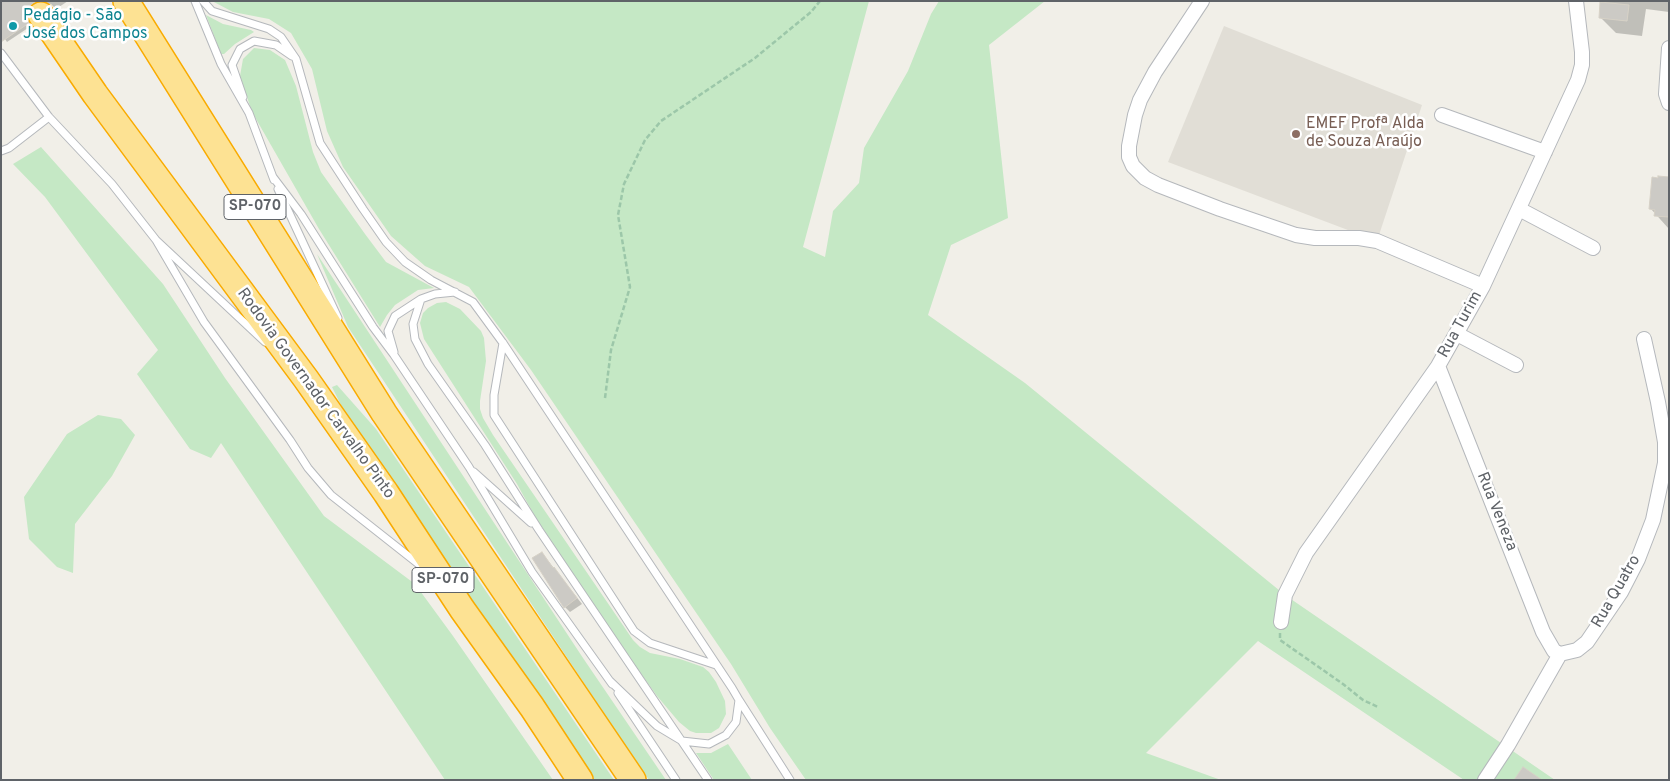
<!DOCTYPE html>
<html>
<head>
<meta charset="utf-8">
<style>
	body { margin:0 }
	#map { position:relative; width:1670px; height:781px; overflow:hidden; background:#f1efe8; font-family:Overpass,sans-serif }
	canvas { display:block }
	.frame { position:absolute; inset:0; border:2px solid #5f6368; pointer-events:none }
</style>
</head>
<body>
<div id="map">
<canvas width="1670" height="781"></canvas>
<div class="frame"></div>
</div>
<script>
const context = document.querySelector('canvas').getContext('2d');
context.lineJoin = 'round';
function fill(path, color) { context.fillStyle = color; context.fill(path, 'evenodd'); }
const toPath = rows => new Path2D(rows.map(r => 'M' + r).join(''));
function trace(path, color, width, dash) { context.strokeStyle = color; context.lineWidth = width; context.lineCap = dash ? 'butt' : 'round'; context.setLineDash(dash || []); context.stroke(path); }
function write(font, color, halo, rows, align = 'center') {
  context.font = font + ' Overpass,sans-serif'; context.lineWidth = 5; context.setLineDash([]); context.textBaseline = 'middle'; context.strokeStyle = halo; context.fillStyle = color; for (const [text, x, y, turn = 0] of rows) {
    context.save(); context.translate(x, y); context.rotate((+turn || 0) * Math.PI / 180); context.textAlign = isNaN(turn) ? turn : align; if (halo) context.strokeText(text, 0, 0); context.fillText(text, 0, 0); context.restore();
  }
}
fill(toPath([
	[1224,26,1422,105,1377,241,1168,162]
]), '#e1ded6');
fill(toPath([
	[212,1,869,1,803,247,825,257,833,211,859,183,864,148,908,71,931,14,939,1,1045,1,989,45,1008,218,951,245,928,315,1025,383,1285,595,1555,780,1464,780,1258,641,1146,753,1221,780,806,780,770,728,731,664,531,370,469,287,425,266,391,236,343,167,327,131,312,69,291,33,269,19,233,12],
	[206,15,223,24,251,30,254,32,235,44,224,54,221,54],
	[254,48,270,50,285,60,296,86,313,152,321,172,365,234,386,262,434,288,418,290,395,305,387,315,380,327,319,229,252,112,240,76,243,59],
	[41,147,163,284,225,378,324,516,415,584,453,636,553,780,445,780,221,443,211,458,190,449,137,374,158,350,45,197,13,164],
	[317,254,583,658,666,780,649,780,617,733,348,327],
	[446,302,460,309,481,331,484,338,486,361,480,401,480,409,483,418,493,435,633,640,640,647,650,653,680,659,703,667,709,672,716,682,725,701,726,714,719,728,711,733,696,733,690,731,679,722,657,696,623,649,538,522,517,484,424,339,420,323,423,313,428,308,437,303],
	[337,385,376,429,614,780,586,780,362,447,332,387],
	[98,415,121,419,135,435,112,476,75,524,73,573,57,567,29,539,24,497,67,434],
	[728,744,752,780,714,780,696,753,711,753]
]), '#c5e8c5');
fill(toPath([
	[5,1,68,1,56,9,51,4,44,3,36,5,30,12,29,20,31,26,7,42,5,39],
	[1602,1,1669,1,1669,12,1646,9,1642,36,1616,33,1600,17],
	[1669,178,1669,229,1651,209],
	[542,553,582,604,570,612,565,607,534,559]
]), '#0003');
const building = toPath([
	[1,1,38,1,33,3,28,9,27,17,29,23,1,42,1,1],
	[1600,2,1629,5,1627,21,1599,18,1600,2],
	[1658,176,1669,177,1669,217,1654,216,1655,210,1649,209,1652,177,1658,178,1658,176],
	[542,552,553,568,554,567,577,598,564,608,532,558,542,552],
	[1523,767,1542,780,1514,780,1523,767]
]);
fill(building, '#cccac5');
trace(building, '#d6d1c6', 1);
const service = toPath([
	[195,1,221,64,249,113,274,180],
	[203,1,212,11,269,29,281,37,296,59,320,143,363,209,386,242,405,262,431,280,473,302,503,343,732,688,739,700,736,722,726,735,709,744,682,741,657,726,610,681],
	[1,53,49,117,112,184,156,240,265,342],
	[243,97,232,65,240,49,254,41,276,45,292,56],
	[1,151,9,148,49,117],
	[273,177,301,214,373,327,394,355,469,467,532,572,612,684],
	[278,189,338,318],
	[156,240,204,322,290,440,308,468,331,495,421,566],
	[421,299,413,324,415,339,428,364,485,445,539,530,708,780],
	[503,343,494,395,494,415,634,631,650,643,716,665],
	[394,352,388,331,395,316,421,299,435,294,455,292],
	[474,472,531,523],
	[618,693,676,780],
	[739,700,790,780]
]);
const minor = toPath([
	[1202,1,1155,72,1140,100,1135,115,1129,146,1129,157,1133,166,1145,178,1158,185,1220,209,1296,235,1315,238,1359,238,1377,241,1483,286],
	[1669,48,1666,94,1669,103],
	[1442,115,1545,152],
	[1519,209,1593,248],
	[1457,334,1516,365],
	[1438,366,1543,632,1554,651,1560,654],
	[1281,622,1285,595,1306,553,1438,366,1483,286,1578,80,1582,65,1582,52,1576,1],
	[1560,654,1577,650,1587,642,1621,592,1638,559,1653,520,1665,463,1665,442,1658,402,1644,339],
	[1485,780,1508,745,1560,654]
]);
const motorway = toPath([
	[126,1,384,413,633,780],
	[41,15,95,94,306,379,386,493,462,609,532,707,580,780]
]);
trace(service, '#b5b8bc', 9);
trace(minor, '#b5b8bc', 16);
trace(motorway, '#f9ab00', 28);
trace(toPath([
	[605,398,611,350,630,287,618,215,624,184,645,140,661,121,755,58,811,12,820,1],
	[1280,633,1280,640,1343,684,1363,700,1378,707]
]), '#9cc7a9', 2.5, [5, 2.5]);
trace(service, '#fff', 7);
trace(minor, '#fff', 14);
trace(motorway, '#fde293', 25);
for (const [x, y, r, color] of [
	[13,26,5,"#0f9aa8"],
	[1296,134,5,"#8d6e63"]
]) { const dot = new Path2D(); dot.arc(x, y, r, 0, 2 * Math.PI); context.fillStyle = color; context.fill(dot); trace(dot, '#fff', 2); }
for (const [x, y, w] of [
	[255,207,62],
	[443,580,62]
]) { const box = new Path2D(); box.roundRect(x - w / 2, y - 12.5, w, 25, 4); context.fillStyle = '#fff'; context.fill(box); trace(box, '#5f6368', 1); }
write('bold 15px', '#5f6368', null, [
	["SP-070",255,207],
	["SP-070",443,580]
]);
write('16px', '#0d838f', '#fff', [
	["Pedágio - São",23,17],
	["José dos Campos",23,35]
], 'left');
write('16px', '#785e54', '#fff', [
	["EMEF Profª Alda",1306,125],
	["de Souza Araújo",1306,143]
], 'left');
write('16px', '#5f6368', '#fff', [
	["Rua Turim",1461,325,-61],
	["Rodovia Governador Carvalho Pinto",315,394,54],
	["Rua Veneza",1496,512,68],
	["Rua Quatro",1617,592,-60]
]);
</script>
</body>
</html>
